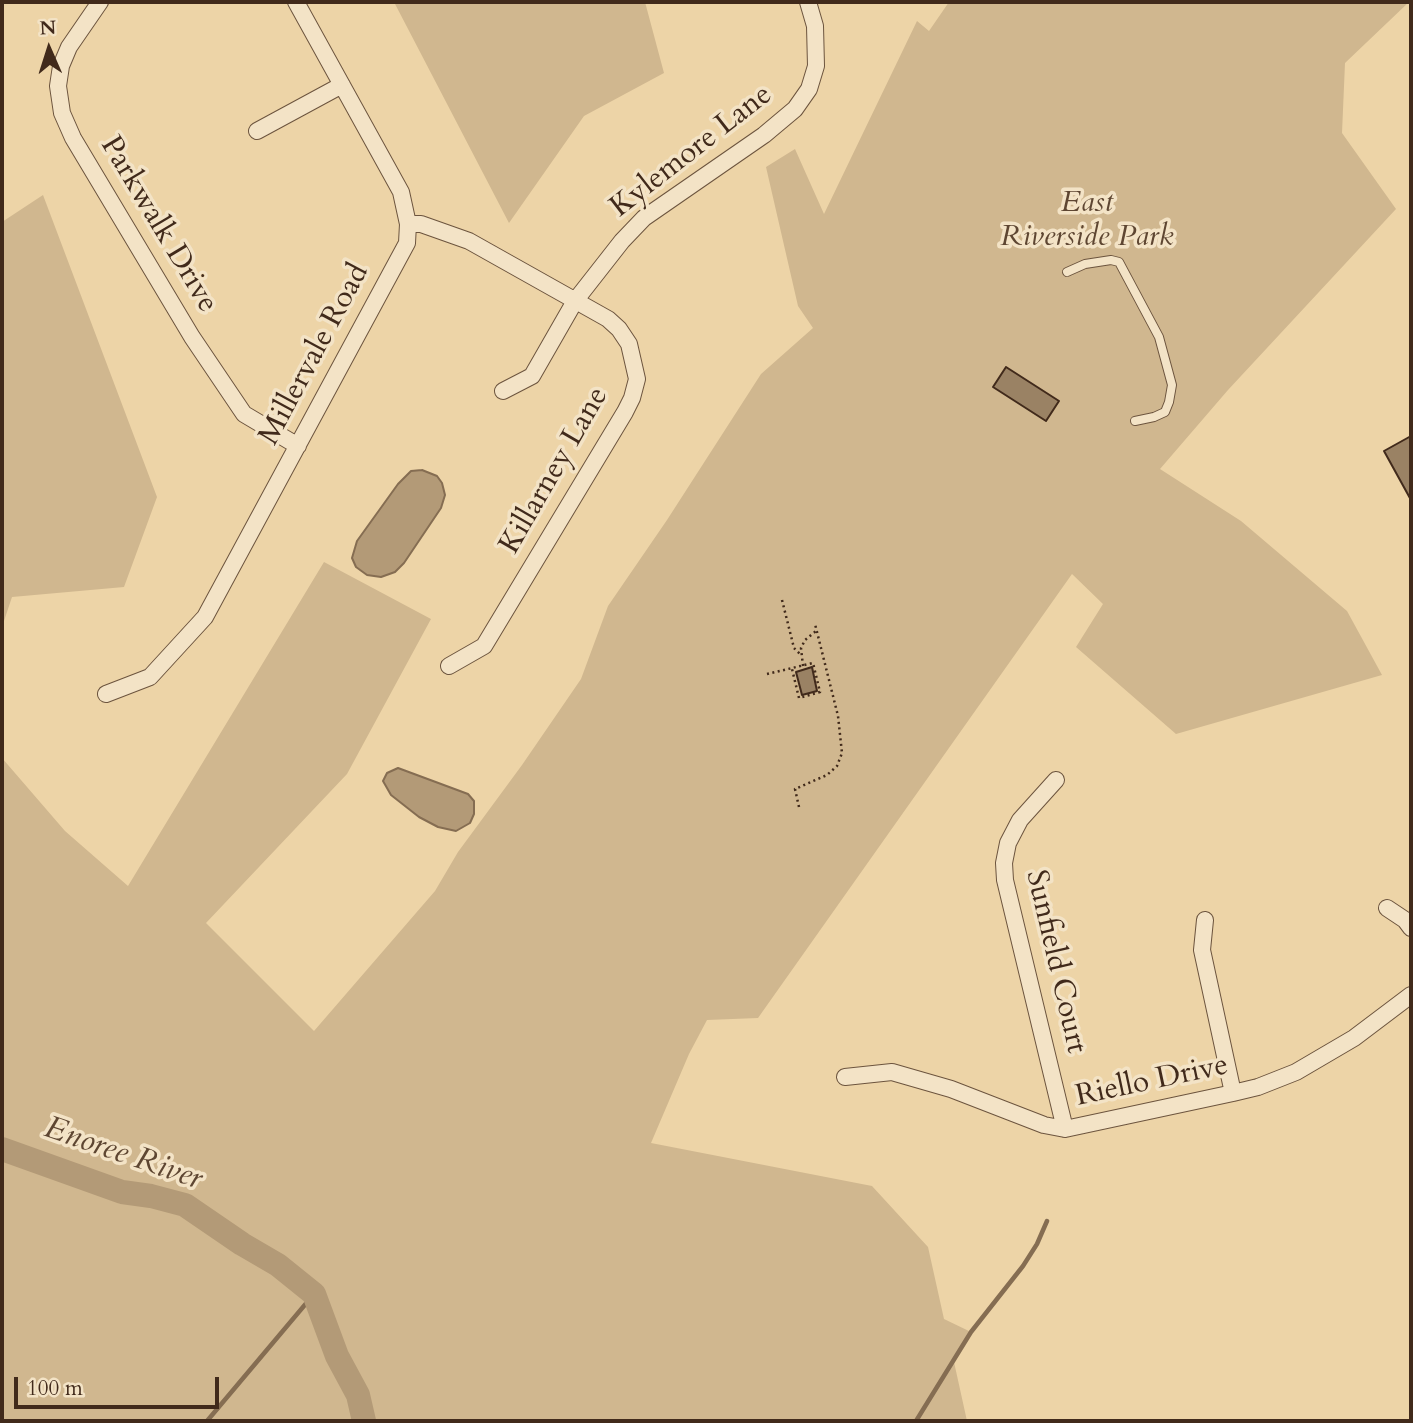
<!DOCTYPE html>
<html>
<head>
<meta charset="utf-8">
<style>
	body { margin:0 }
	#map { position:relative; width:1413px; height:1423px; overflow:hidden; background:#edd4a7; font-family:Cardo,serif }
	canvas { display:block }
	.frame { position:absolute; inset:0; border:4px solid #412a1b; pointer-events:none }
	.north { position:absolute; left:14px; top:14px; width:70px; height:70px; -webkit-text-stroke:5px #f3e3c6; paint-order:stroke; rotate:357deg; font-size:19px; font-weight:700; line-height:28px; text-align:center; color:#412a1b }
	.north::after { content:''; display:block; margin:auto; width:24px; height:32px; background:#412a1b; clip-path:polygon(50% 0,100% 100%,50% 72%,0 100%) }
	.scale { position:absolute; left:14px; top:1377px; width:205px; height:32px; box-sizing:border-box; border:4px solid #412a1b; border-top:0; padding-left:9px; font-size:21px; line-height:24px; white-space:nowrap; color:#412a1b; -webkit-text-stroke:5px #f3e3c6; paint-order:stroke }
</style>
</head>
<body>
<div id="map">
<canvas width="1413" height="1423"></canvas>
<div class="frame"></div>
<div class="north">N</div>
<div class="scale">100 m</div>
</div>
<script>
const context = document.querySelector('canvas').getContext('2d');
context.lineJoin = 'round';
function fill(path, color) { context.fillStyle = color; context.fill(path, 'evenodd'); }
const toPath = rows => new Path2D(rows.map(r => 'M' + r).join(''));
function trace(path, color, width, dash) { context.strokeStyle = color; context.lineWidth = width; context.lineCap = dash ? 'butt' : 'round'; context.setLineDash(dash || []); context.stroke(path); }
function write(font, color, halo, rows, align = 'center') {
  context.font = font + ' Cardo,serif'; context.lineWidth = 7; context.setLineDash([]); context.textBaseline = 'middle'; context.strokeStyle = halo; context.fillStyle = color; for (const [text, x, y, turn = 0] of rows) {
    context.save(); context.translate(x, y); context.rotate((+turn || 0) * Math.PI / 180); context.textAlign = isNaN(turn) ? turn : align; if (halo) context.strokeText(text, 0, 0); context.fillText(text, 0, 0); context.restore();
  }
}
fill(toPath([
	[394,2,645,2,664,73,584,116,509,223],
	[949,2,1409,2,1345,63,1342,133,1396,209,1228,390,1160,469,1241,521,1347,611,1382,675,1176,734,1076,647,1103,604,1072,574,758,1018,707,1020,689,1054,651,1143,872,1186,928,1247,944,1319,971,1332,954,1362,967,1421,2,1421,2,758,65,831,128,886,324,562,431,619,347,774,206,923,314,1031,435,891,458,852,522,765,581,679,608,606,667,520,761,374,813,328,798,306,766,167,795,149,824,214,917,21,929,31],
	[43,195,157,497,124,587,12,597,2,627,2,222]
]), '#d0b78f');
const water = toPath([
	[422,470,437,476,442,483,445,495,441,508,404,563,395,572,381,577,367,575,356,567,352,558,357,541,398,484,411,471,422,470],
	[398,768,468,794,474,801,474,814,470,823,456,831,438,827,419,817,391,795,383,781,387,773,398,768]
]);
fill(water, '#b39a77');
trace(water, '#856d52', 2);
trace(toPath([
	[207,1421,314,1294],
	[916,1421,971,1332,1023,1266,1037,1244,1047,1221]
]), '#856d52', 4.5);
trace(toPath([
	[2,1149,122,1192,151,1196,185,1205,242,1244,278,1265,314,1294,337,1356,358,1395,364,1421]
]), '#b39a77', 24);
const building = toPath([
	[1006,367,1059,401,1046,421,993,387,1006,367],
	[1411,436,1411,500,1384,451,1411,436],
	[812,667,817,691,802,695,796,672,812,667]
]);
fill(building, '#9a8264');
trace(building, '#412a1b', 2);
const service = toPath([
	[1067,272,1085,264,1111,260,1119,262,1159,337,1172,385,1169,402,1165,412,1154,417,1135,421]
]);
const minor = toPath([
	[100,2,69,47,61,66,58,86,62,113,73,138,192,337,244,414,298,446],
	[257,131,342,85],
	[408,224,421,224,469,241,608,319,619,329,629,344,637,379,632,398,625,412,484,646,449,666],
	[503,391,532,376,575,301,622,241,644,218,764,135,795,109,809,89,816,66,815,26,808,2],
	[106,694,150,677,205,617,407,243,408,224,401,192,296,2],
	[1056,780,1020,820,1008,843,1004,863,1005,880,1065,1129],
	[1387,908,1405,920,1411,928],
	[1205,920,1202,950,1233,1093],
	[845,1077,892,1072,951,1089,1044,1125,1065,1129,1233,1093,1258,1087,1296,1072,1354,1038,1411,995]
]);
trace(service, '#6c543e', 10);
trace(minor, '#6c543e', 18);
trace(toPath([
	[782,600,794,648,800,654],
	[803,666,801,648,805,640,816,631],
	[767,674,813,663,820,692,799,698,792,669],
	[799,807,795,789,827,775,837,766,842,753,838,716,815,624]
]), '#412a1b', 2.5, [2, 3.5]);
trace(service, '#f3e3c6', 8);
trace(minor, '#f3e3c6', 16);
write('30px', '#412a1b', '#f3e3c6', [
	["Kylemore Lane",692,152,-38],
	["Parkwalk Drive",158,225,59],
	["Millervale Road",315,355,-62],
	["Killarney Lane",555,471,-60],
	["Sunfield Court",1055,962,77],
	["Riello Drive",1152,1082,-12]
]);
write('italic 30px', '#5e4632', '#f3e3c6', [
	["East",1087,204],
	["Riverside Park",1087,238]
]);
write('italic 32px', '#5e4632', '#f3e3c6', [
	["Enoree River",123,1155,19]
]);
</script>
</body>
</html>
